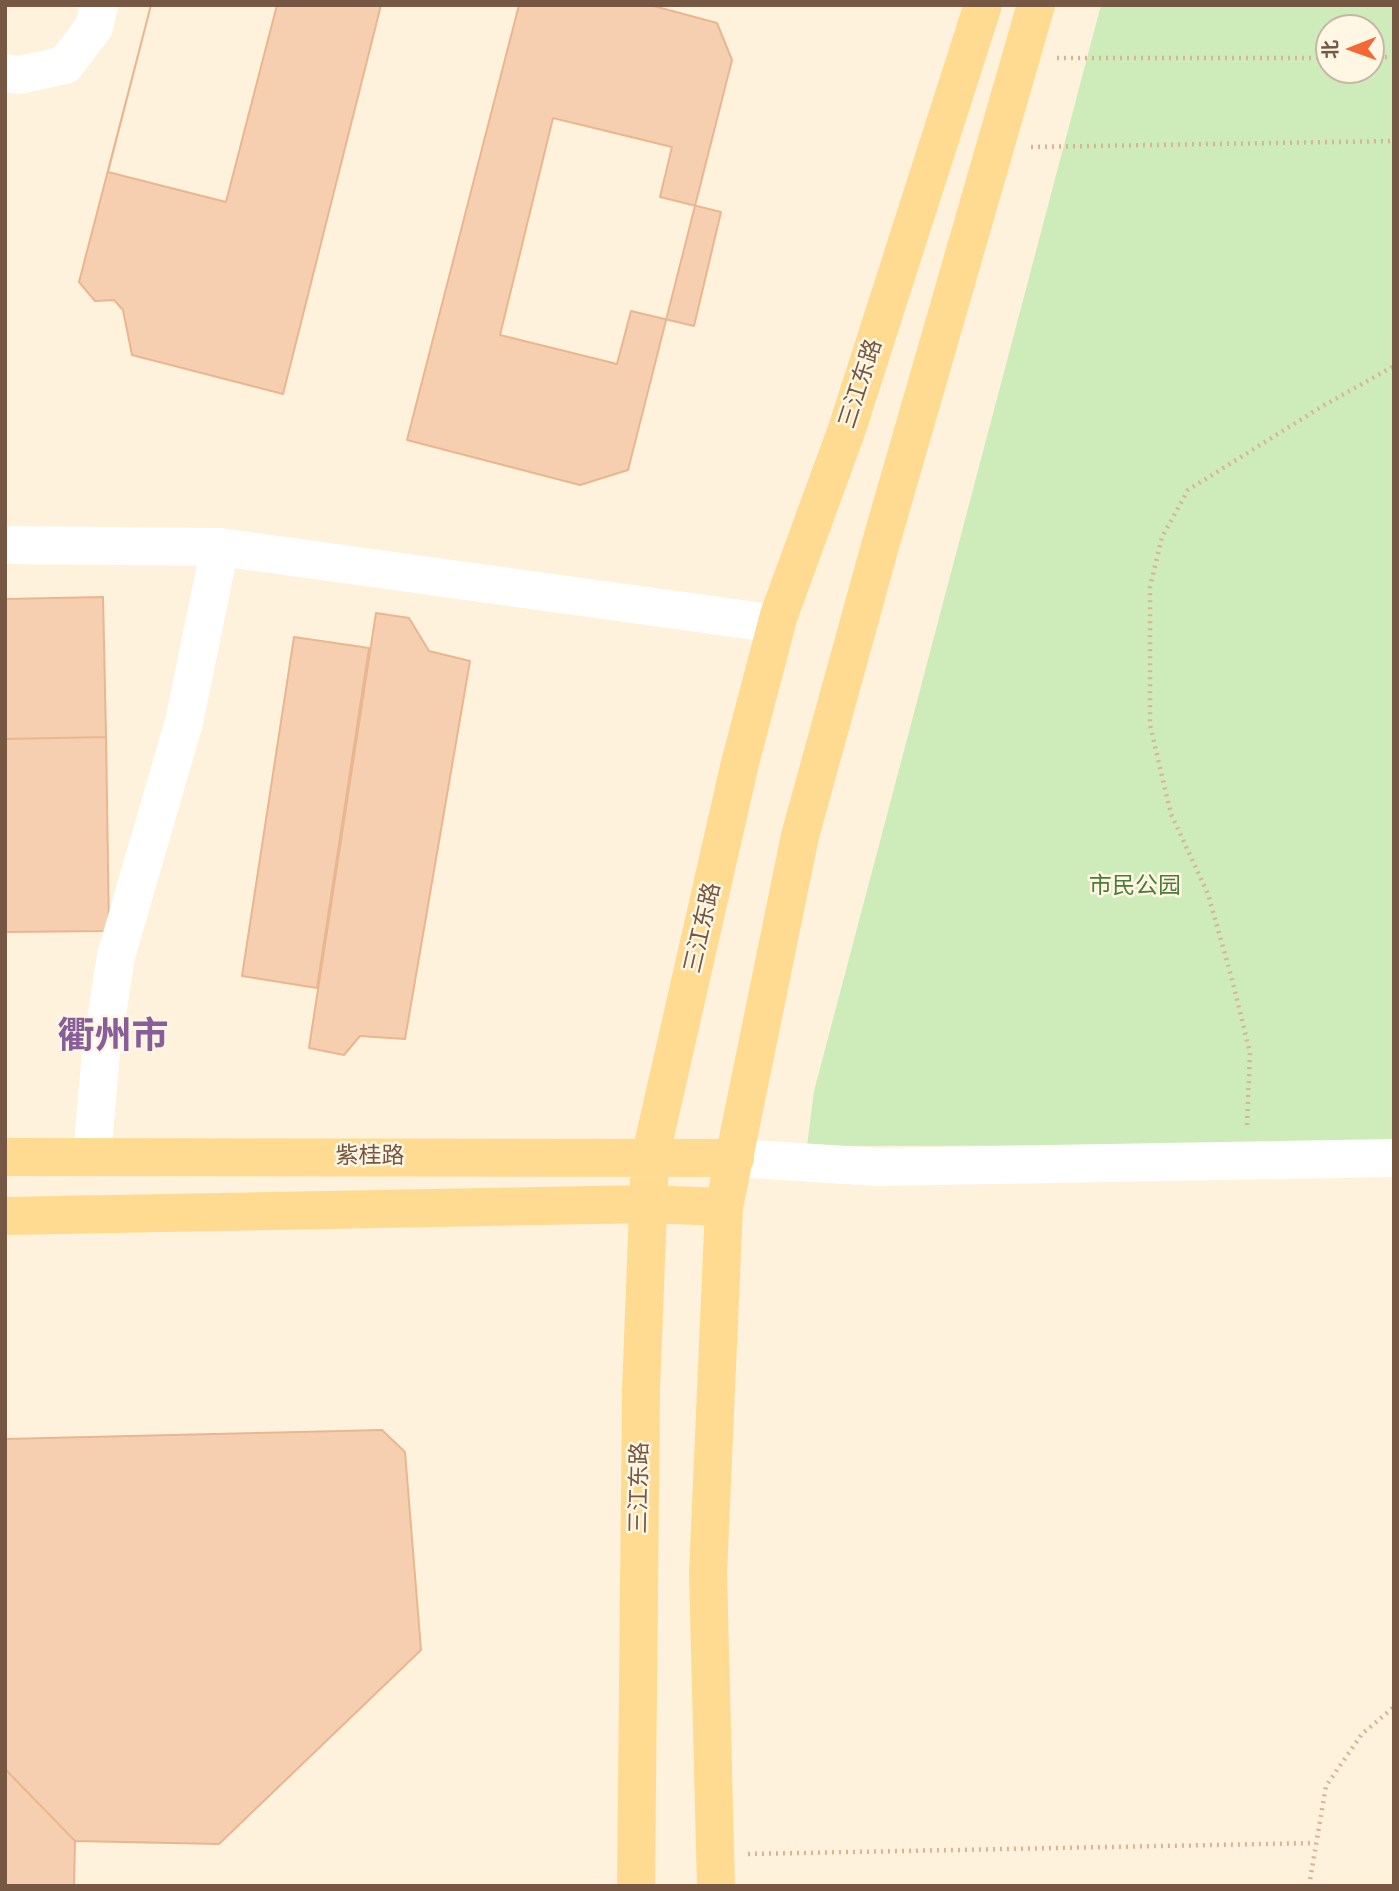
<!DOCTYPE html>
<html>
<head>
<meta charset="utf-8">
<style>
	body { margin:0 }
	#map { position:relative; width:1399px; height:1891px; overflow:hidden; background:#fef2dc; font-family:"Fira Sans","Noto Sans SC",sans-serif }
	canvas { display:block }
	.frame { position:absolute; inset:0; border:7px solid #755743; pointer-events:none }
	.north { position:absolute; left:1315px; top:14px; width:70px; height:70px; box-sizing:border-box; background:#fff6e4; border:2px solid #c8b6a4; border-radius:50%; rotate:269deg; font-size:19px; font-weight:700; line-height:28px; text-align:center; color:#755743 }
	.north::after { content:''; display:block; margin:auto; width:24px; height:32px; background:#f56734; clip-path:polygon(50% 0,100% 100%,50% 72%,0 100%) }
</style>
</head>
<body>
<div id="map">
<canvas width="1399" height="1891"></canvas>
<div class="frame"></div>
<div class="north">北</div>
</div>
<script>
const context = document.querySelector('canvas').getContext('2d');
context.lineJoin = 'round';
function fill(path, color) { context.fillStyle = color; context.fill(path, 'evenodd'); }
const toPath = rows => new Path2D(rows.map(r => 'M' + r).join(''));
function trace(path, color, width, dash) { context.strokeStyle = color; context.lineWidth = width; context.lineCap = dash ? 'butt' : 'round'; context.setLineDash(dash || []); context.stroke(path); }
function write(font, color, halo, rows, align = 'center') {
  context.font = font + ' "Fira Sans","Noto Sans SC",sans-serif'; context.lineWidth = 5; context.setLineDash([]); context.textBaseline = 'middle'; context.strokeStyle = halo; context.fillStyle = color; for (const [text, x, y, turn = 0] of rows) {
    context.save(); context.translate(x, y); context.rotate((+turn || 0) * Math.PI / 180); context.textAlign = isNaN(turn) ? turn : align; if (halo) context.strokeText(text, 0, 0); context.fillText(text, 0, 0); context.restore();
  }
}
fill(toPath([
	[1101,5,1394,5,1394,1145,807,1146,814,1091],
	[1329,28,1371,28,1371,70,1329,70]
]), '#cdecba');
const building = toPath([
	[151,5,381,5,283,394,132,355,123,310,114,300,95,301,79,282,151,5],
	[151,5,277,5,226,202,108,172,151,5],
	[519,5,650,5,717,23,732,60,628,470,580,485,407,440,519,5],
	[553,118,672,147,660,197,721,212,694,326,631,311,617,364,500,335,553,118],
	[103,597,106,737,5,739,5,599,103,597],
	[376,613,409,618,429,651,470,661,405,1039,360,1036,344,1055,309,1048,376,613],
	[294,637,369,648,317,988,242,976,294,637],
	[106,737,109,931,5,932,5,739,106,737],
	[382,1430,405,1452,421,1650,219,1844,75,1841,5,1769,5,1439,382,1430],
	[5,1769,75,1841,74,1886,5,1886,5,1769]
]);
fill(building, '#f6cfb1');
trace(building, '#eab690', 2);
trace(toPath([
	[1371,57,1394,57],
	[1057,58,1329,58],
	[1031,147,1394,141],
	[1247,1125,1250,1053,1233,983,1208,894,1171,814,1150,725,1150,587,1162,537,1188,490,1321,407,1394,366],
	[748,1854,1315,1843],
	[1309,1886,1326,1786,1362,1734,1394,1707]
]), '#dab395', 4.5, [2, 5]);
trace(toPath([
	[5,73,19,75,65,65,94,27,99,5],
	[5,545,220,547,777,624],
	[92,1156,101,1053,116,956,184,722,220,547],
	[735,1158,878,1167,1394,1158]
]), '#fff', 38);
trace(toPath([
	[5,1157,735,1158],
	[5,1216,647,1204,724,1207],
	[636,1886,641,1390,650,1158,740,763,779,615,847,429,983,5],
	[716,1886,708,1573,724,1207,800,836,880,546,1036,5]
]), '#ffdb92', 38);
write('23px', '#755743', '#fff6e4', [
	["三江东路",861,384,-72],
	["三江东路",703,928,-77],
	["紫桂路",370,1157],
	["三江东路",640,1488,-89]
]);
write('23px', '#4c7c3a', '#fff6e4', [
	["市民公园",1135,887]
]);
write('bold 37px', '#885e99', '#fff6e4', [
	["衢州市",113,1038]
]);
</script>
</body>
</html>
